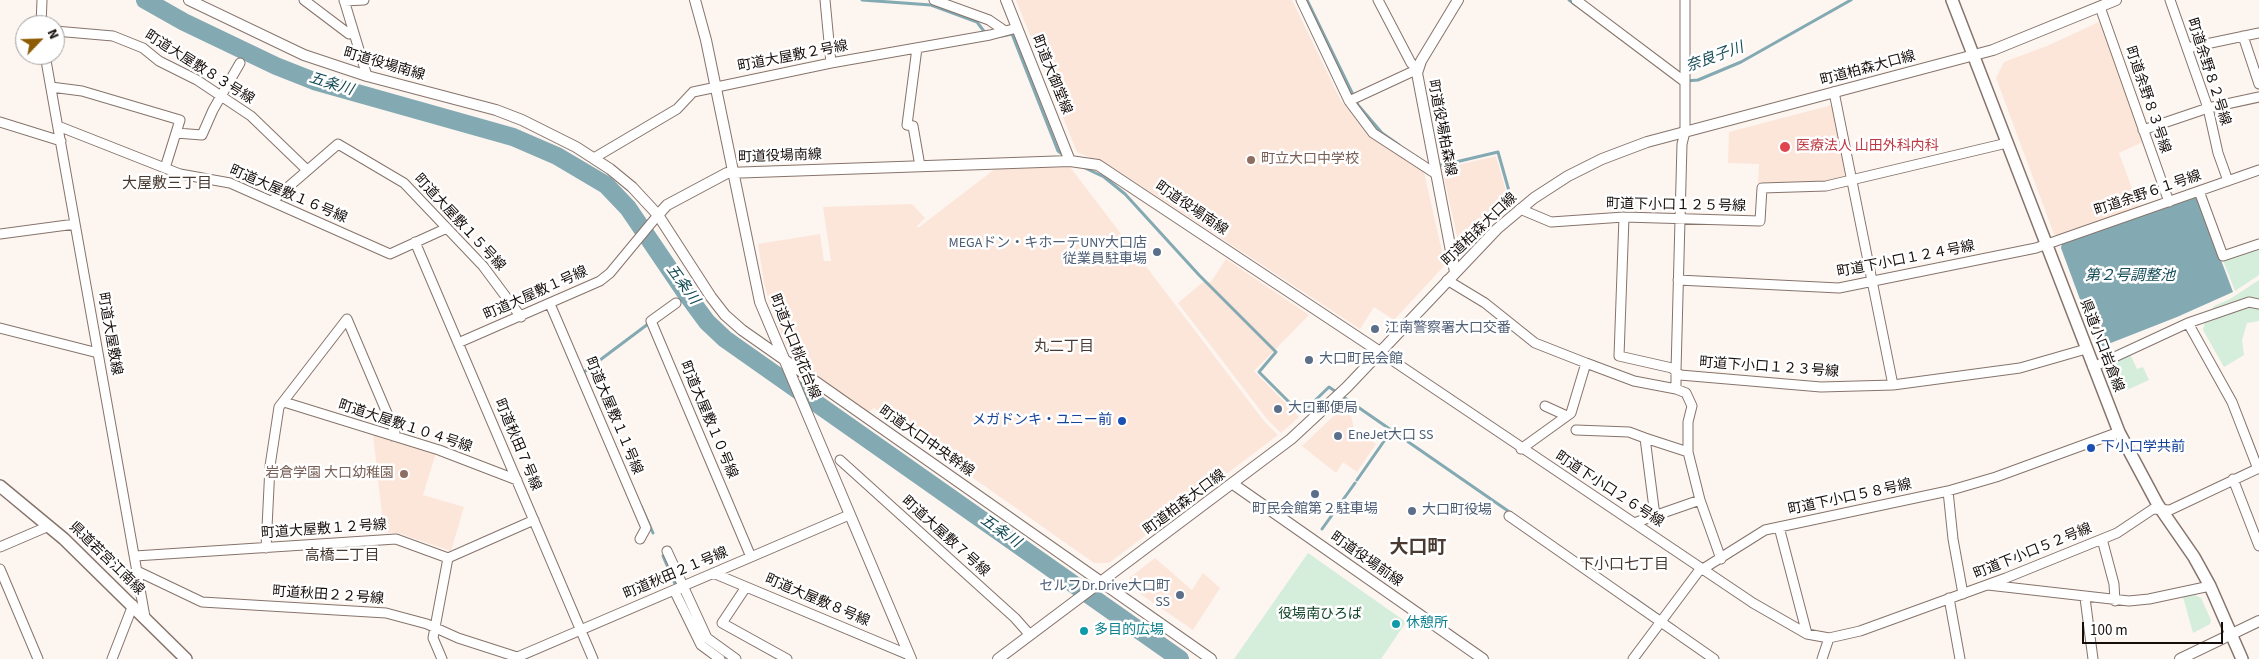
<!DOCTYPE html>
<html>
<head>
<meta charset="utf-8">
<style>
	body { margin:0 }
	#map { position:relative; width:2259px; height:659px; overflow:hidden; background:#fdf5f0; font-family:"Source Sans 3",sans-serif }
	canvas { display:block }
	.north { position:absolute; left:15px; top:15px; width:50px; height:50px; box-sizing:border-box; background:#fff; border:1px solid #a19e9d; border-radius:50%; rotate:66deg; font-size:14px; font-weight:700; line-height:20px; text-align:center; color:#140d0a }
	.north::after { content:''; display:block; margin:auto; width:18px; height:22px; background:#8c5b04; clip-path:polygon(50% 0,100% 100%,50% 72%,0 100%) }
	.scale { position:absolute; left:2082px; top:622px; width:141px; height:22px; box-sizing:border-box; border:2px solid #140d0a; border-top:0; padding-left:6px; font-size:15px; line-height:18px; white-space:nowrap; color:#140d0a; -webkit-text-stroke:4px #fff; paint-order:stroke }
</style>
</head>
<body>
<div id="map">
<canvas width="2259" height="659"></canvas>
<div class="north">N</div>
<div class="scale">100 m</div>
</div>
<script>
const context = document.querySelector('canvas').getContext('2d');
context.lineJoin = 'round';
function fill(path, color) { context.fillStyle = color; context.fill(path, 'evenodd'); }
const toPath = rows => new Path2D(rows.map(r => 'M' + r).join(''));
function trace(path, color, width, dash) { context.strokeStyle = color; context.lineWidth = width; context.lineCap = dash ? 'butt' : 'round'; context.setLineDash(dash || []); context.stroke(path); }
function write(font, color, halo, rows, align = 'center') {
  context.font = font + ' "Source Sans 3","Noto Sans JP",sans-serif'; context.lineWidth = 5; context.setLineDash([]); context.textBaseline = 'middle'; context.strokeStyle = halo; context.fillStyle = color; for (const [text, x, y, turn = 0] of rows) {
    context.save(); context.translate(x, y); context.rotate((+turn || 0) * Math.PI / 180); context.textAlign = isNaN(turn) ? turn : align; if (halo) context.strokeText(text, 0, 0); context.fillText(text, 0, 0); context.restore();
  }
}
fill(toPath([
	[1016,0,1292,0,1341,101,1374,139,1424,172,1445,265,1394,320,1374,307,1360,329,1114,168,1077,152],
	[2101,21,2143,142,2119,153,2139,208,2058,236,2054,234,1996,78,2004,62,2047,46],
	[1832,105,1834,107,1847,177,1826,183,1758,184,1759,164,1728,163,1729,132],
	[1496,156,1509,201,1466,243,1458,240,1442,169],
	[1070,167,1264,421,1278,435,1109,563,1094,563,874,408,869,412,800,363,787,347,771,308,764,283,758,244,820,234,824,261,831,261,823,207,912,204,925,218,917,226,918,228,995,169],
	[1226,259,1309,315,1254,371,1299,417,1281,433,1267,419,1178,303,1203,282,1211,282],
	[1341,409,1351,416,1354,429,1376,444,1357,472,1343,462,1336,473,1302,446],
	[373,435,436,453,423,495,464,507,451,551,401,534,384,532],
	[1155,558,1192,590,1203,573,1220,588,1193,630,1133,589,1129,578]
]), '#fce6da');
fill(toPath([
	[2259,248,2259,275,2235,291,2223,260],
	[2259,280,2259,321,2247,323,2242,340,2244,355,2224,367,2203,330,2206,317,2214,306,2230,299],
	[2130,354,2137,369,2143,367,2149,380,2116,395,2105,365],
	[1308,553,1406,622,1381,659,1234,659],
	[2195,595,2201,598,2211,620,2210,624,2193,633,2183,597]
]), '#d5eddb');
fill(toPath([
	[2194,197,2198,199,2233,292,2177,317,2098,348,2061,248,2062,243]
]), '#83a9b2');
trace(toPath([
	[862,0,931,5,977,22,986,34],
	[1307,0,1358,105,1382,133,1399,145],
	[1569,0,1576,5],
	[1002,36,1012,34,1058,151,1065,156],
	[1686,81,1698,80,1741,62,1851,0],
	[1438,165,1443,165,1498,152,1511,198],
	[1083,167,1104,177,1125,194,1199,275,1276,352,1259,372,1298,411,1302,413,1329,387,1511,513],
	[585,376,584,372,648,324],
	[1357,480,1389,434],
	[641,506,653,533],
	[1322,529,1355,483],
	[663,556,675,584],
	[1631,596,1675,627]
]), '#83a9b2', 3);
trace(toPath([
	[145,0,184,22,276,66,314,81,513,137,557,156,606,185,628,208,687,295,707,322,725,339,1180,659]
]), '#83a9b2', 18);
const minor = toPath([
	[304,0,349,34,353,33],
	[344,0,367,76],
	[825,0,831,63],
	[934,0,989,20,1005,31],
	[1301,0,1349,101,1373,133,1436,174],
	[1576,0,1685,82],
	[2170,0,2208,108,2218,153,2228,181],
	[344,1,364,0],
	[2100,7,2169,202],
	[41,25,42,0],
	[55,31,113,36,143,48,159,61,197,80,251,116,307,170],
	[2243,36,2259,84],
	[917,48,907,125,913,126,920,166],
	[2187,48,2259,33],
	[45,55,145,617],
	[51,87,82,91,180,120,165,168],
	[1834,92,1893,385],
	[1349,101,1418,69,1411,63,1378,0],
	[0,122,61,141],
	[58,126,180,174,230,183,390,254,447,228],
	[2143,130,2208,108,2259,97],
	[176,133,202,135,213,110,240,63],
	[594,158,677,109,693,92,831,63,990,35,1017,28],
	[2199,191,2223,256,2259,244],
	[272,201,338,144,404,183,483,266,521,317],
	[1520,209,1551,222,1624,217,1760,221,1762,188,1826,186,2007,143],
	[1624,217,1619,356,1672,368,1680,375,1821,387,1893,385,2020,368,2086,349],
	[0,234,75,224],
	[415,242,593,659],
	[1447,280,1485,303,1535,343,1586,363,1571,413,1521,449],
	[1678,280,1839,288,2036,248,2259,170],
	[676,303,651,321,751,557],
	[550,304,646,528,640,539],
	[347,319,395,432,393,436],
	[2188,323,2232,402,2258,469],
	[0,328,98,353],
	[458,343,600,281,610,273,658,215],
	[1380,352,1753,603,1807,634,1829,638],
	[1586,363,1634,381,1676,389],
	[2093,367,2188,323,2249,302,2259,304],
	[284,402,439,450,517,480],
	[1545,406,1567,416],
	[1576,430,1629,432,1645,438,1655,516],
	[1645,438,1688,452],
	[840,460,1015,618,1030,635],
	[2233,479,2259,546],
	[1948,491,1953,539,1963,594],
	[1700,500,1721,559],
	[1509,516,1714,659],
	[1634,523,1700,500,1688,452,1688,422,1692,406,1686,393,1676,389,1676,371,1682,144,1685,132,1685,0],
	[1779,527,1807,634],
	[2102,539,2114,584,2115,601],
	[0,547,49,526],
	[266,548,270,466,279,407,347,319],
	[667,551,707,638,736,659],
	[135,556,396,539,448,558,534,520],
	[0,569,38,659],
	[137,571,202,602,386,613,427,624,458,638,517,657],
	[713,573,909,655],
	[1988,585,2129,601,2149,599,2210,586],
	[746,587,722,623,787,659],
	[674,590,701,645,720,659],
	[1949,598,1960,659],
	[2085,598,2093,659],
	[112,659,133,605],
	[442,659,433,638,448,558],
	[513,659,849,515],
	[1633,659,1698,572,1765,530,1948,491,1996,477,2119,432],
	[1822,659,1829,638,1860,631,2006,578,2117,533,2153,509,2170,510,2259,468]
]);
const tertiary = toPath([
	[189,0,304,55,367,76,496,110,522,120,576,147,610,169,632,187,658,215,667,205,727,173,1070,161,1098,165,1380,352],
	[695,0,706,40,760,302,911,659],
	[1006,0,1070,161],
	[658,215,711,297,725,315,742,330,1211,659],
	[1455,272,1417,73,1421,61,1458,0],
	[1233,484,1483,659],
	[998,659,1291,439,1347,387,1497,229,1534,198,1568,176,1602,159,1647,142,1993,50,2116,0],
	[2180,659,2259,621]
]);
const secondary = toPath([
	[1952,0,2119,432,2158,505,2194,557,2210,586,2242,659],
	[0,486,64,539,186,659]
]);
trace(minor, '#86746b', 11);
trace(tertiary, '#86746b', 12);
trace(secondary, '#86746b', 14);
trace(minor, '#fff', 9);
trace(tertiary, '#fff', 10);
trace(secondary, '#fff', 11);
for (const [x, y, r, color] of [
	[1785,147,6,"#e0444e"],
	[1251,160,5,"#8d6e63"],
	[1157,252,5,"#5c6f8a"],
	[1375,329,5,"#5c6f8a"],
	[1309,360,5,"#5c6f8a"],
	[1278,409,5,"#5c6f8a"],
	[1122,421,5,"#1a4fb4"],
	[1338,436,5,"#5c6f8a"],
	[2091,448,5,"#1a4fb4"],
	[404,474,5,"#8d6e63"],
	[1315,494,5,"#5c6f8a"],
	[1412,511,5,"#5c6f8a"],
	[1180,595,5,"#5c6f8a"],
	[1396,624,5,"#0f9aa8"],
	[1084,631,5,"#0f9aa8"]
]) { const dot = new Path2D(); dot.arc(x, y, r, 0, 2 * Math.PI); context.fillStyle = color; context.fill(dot); trace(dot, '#fff', 2); }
write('14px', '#140d0a', '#fff', [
	["町道大屋敷２号線",793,57,-11],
	["町道役場南線",384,65,16],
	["町道大屋敷８３号線",199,68,32],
	["町道柏森大口線",1868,69,-15],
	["町道余野８２号線",2208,72,72],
	["町道大御堂線",1051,75,68],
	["町道余野８３号線",2147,100,71],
	["町道役場柏森線",1441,128,79],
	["町道役場南線",780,157,-2],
	["町道余野６１号線",2148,194,-19],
	["町道大屋敷１６号線",288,195,23],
	["町道下小口１２５号線",1676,206,1],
	["町道役場南線",1191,209,34],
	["町道大屋敷１５号線",459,223,47],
	["町道柏森大口線",1480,230,-44],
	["町道下小口１２４号線",1906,260,-11],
	["町道大屋敷１号線",536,294,-24],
	["町道大屋敷線",109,334,80],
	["県道小口岩倉線",2101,346,69],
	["町道大口桃花台線",794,347,68],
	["町道下小口１２３号線",1769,368,4],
	["町道大屋敷１１号線",613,416,67],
	["町道大屋敷１０号線",708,420,67],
	["町道大屋敷１０４号線",405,427,18],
	["町道大口中央幹線",926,442,35],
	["町道秋田７号線",517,445,67],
	["町道下小口２６号線",1609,490,33],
	["町道下小口５８号線",1850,498,-12],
	["町道柏森大口線",1185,503,-37],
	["町道大屋敷１２号線",324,530,-4],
	["町道大屋敷７号線",945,537,42],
	["町道下小口５２号線",2033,552,-22],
	["県道若宮江南線",106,559,44],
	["町道役場前線",1366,560,35],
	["町道秋田２１号線",676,574,-23],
	["町道秋田２２号線",328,596,4],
	["町道大屋敷８号線",817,601,23]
]);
write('14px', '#be3a42', '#fff', [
	["医療法人 山田外科内科",1796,147]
], 'left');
write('14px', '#785e54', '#fff', [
	["町立大口中学校",1261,160],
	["岩倉学園 大口幼稚園",394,474,"right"]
], 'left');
write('14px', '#4e5e75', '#fff', [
	["MEGAドン・キホーテUNY大口店",1147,244,"right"],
	["従業員駐車場",1147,260,"right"],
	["江南警察署大口交番",1385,329],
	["大口町民会館",1319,360],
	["大口郵便局",1288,409],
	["EneJet大口 SS",1348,436],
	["町民会館第２駐車場",1315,510,"center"],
	["大口町役場",1422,511],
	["セルフDr.Drive大口町",1170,587,"right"],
	["SS",1170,603,"right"]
], 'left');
write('14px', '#164399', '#fff', [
	["メガドンキ・ユニー前",1112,421],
	["下小口学共前",2101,448,"left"]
], 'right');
write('14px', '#0f4225', '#fff', [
	["役場南ひろば",1320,615]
]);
write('14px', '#0d838f', '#fff', [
	["休憩所",1406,624],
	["多目的広場",1094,631]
], 'left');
write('italic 15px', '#154c57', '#fff', [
	["奈良子川",1715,58,-20],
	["五条川",331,85,17],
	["第２号調整池",2130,277],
	["五条川",682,285,54],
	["五条川",1000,532,35]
]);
write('15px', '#493a31', '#fff', [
	["大屋敷三丁目",167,185],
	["丸二丁目",1064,348],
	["高橋二丁目",342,557],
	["下小口七丁目",1624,566]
]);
write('bold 19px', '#493a31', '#fff', [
	["大口町",1418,549]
]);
</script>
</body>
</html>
